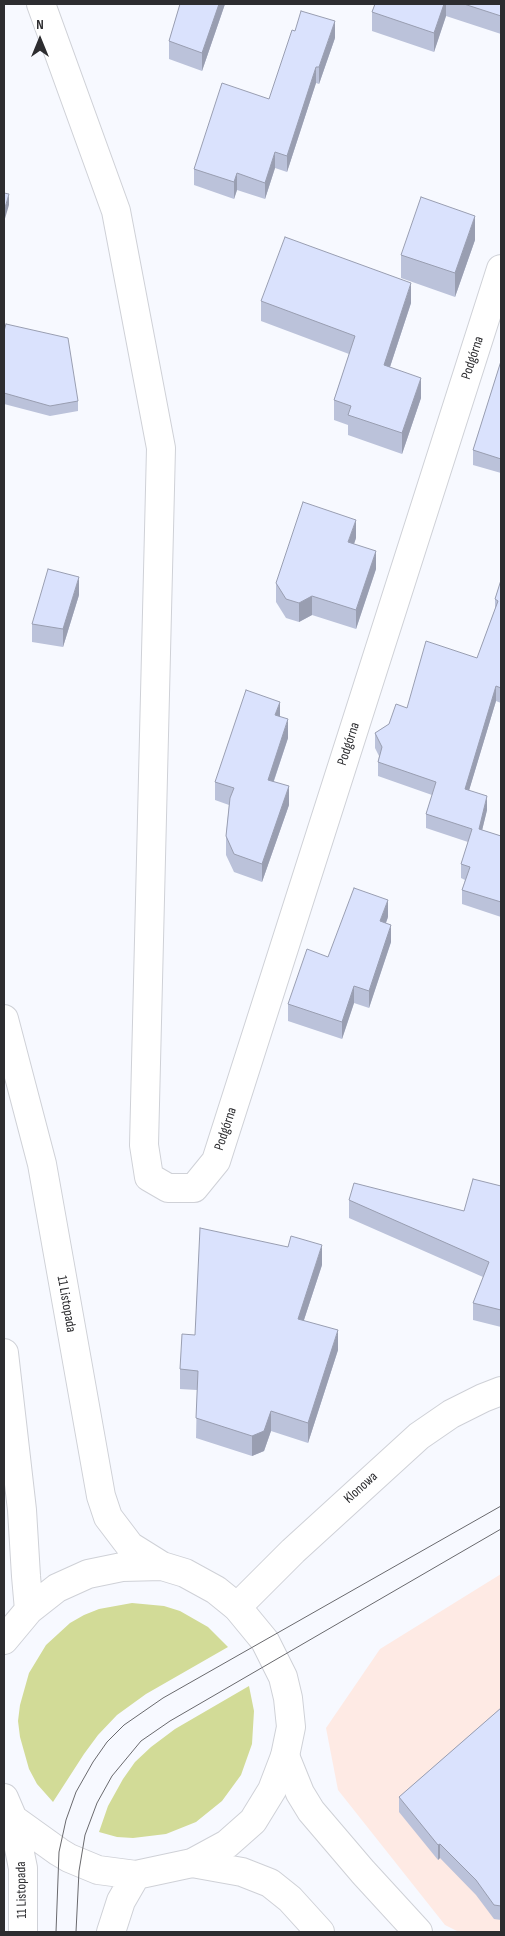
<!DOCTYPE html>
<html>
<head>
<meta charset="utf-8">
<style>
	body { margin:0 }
	#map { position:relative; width:505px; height:1936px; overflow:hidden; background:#f7f9ff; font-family:"Sofia Sans Condensed",sans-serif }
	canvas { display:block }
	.frame { position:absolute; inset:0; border:5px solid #2d2d30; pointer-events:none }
	.north { position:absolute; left:15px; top:15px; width:50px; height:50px; -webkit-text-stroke:4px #fff; paint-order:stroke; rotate:0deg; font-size:14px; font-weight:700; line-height:20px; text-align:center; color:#2d2d30 }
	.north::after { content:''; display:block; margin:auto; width:18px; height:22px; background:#2d2d30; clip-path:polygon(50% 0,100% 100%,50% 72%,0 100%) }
</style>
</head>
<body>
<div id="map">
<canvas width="505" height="1936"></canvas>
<div class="frame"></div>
<div class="north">N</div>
</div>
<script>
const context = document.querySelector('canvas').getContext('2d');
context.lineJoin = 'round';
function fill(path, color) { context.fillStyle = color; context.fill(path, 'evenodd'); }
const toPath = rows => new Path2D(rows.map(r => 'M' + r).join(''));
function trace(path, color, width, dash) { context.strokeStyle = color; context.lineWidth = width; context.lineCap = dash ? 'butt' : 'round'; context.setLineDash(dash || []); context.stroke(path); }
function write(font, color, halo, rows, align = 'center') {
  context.font = font + ' "Sofia Sans Condensed",sans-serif'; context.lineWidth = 4; context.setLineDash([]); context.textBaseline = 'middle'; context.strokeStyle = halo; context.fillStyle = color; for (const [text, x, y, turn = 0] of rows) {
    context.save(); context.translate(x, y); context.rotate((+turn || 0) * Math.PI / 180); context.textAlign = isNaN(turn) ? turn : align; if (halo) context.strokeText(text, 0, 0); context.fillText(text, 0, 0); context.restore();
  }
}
fill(toPath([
	[501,1574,501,1932,459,1932,445,1925,338,1790,326,1728,380,1649]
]), '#feeae4');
fill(toPath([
	[132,1603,164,1606,180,1611,208,1627,228,1647,146,1694,117,1715,98,1735,84,1754,53,1802,37,1784,29,1769,20,1737,18,1721,20,1705,29,1673,46,1645,70,1623,84,1615,99,1609],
	[249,1686,254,1711,252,1744,241,1775,222,1801,196,1822,166,1834,133,1838,117,1837,99,1832,108,1806,123,1779,135,1762,151,1747,175,1729]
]), '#d2db97');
const street = toPath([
	[41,4,116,211,161,448,144,1145,149,1177,168,1188,194,1188,216,1161,501,269],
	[237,1607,293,1551,419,1436,451,1414,483,1398,501,1391],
	[285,1756,300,1793,311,1811,363,1872,418,1932],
	[192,1863,242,1872,270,1883,290,1899,320,1932]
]);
const secondary = toPath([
	[4,1019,42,1164,101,1496,108,1517,130,1546,162,1566],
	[4,1353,22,1510,26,1576,29,1610],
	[4,1640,29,1610,57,1588,88,1574,122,1567,162,1566,185,1573,216,1590,237,1607,265,1641,283,1677,288,1698,291,1727,285,1756,272,1790,253,1821,227,1844,192,1863,136,1875,98,1870,69,1858,59,1852,13,1819,4,1798],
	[13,1819,23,1868,23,1932],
	[111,1932,121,1901,136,1875]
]);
trace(street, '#cfd1d7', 30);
trace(secondary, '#cfd1d7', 30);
trace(street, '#fff', 28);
trace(secondary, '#fff', 28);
trace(toPath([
	[56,1932,59,1852,66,1820,76,1792,93,1762,107,1742,124,1725,163,1698,501,1506],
	[76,1932,79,1871,85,1835,97,1803,112,1776,141,1741,170,1721,501,1529]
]), '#69696d', 1);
fill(toPath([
	[180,4,225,4,202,71,169,59,169,41],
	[375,4,501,4,501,34,446,16,434,52,372,31,372,12],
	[335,38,319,84,316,83,287,172,275,168,265,199,237,190,234,199,194,185,194,169],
	[475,240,455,297,401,278,401,255],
	[261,301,411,303,390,367,421,398,402,454,348,435,348,425,334,420,334,400,349,354,261,321],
	[4,331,78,401,78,411,50,416,4,404],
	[501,361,501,473,473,465,473,450],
	[356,538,354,544,376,569,356,629,312,615,299,622,286,618,276,602,276,583],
	[501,580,501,703,496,701,469,790,487,810,482,830,501,836,501,917,462,904,462,890,465,880,461,878,461,864,468,842,426,828,426,814,432,795,378,776,378,762,379,756,375,748,375,733,389,724,407,708,477,658,495,609,495,599],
	[79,595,63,647,32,642,32,624],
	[280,716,288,738,274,781,289,805,262,882,234,872,226,855,226,836,229,805,215,800,215,782],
	[388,917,386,923,391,942,369,1008,354,1003,342,1039,288,1021,288,1004,328,957],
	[501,1186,501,1327,473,1320,473,1303,483,1277,349,1218,349,1200,464,1211],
	[322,1265,304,1320,338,1350,308,1443,271,1431,264,1451,252,1456,196,1438,197,1390,180,1389,180,1369,195,1335],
	[501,1708,501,1920,494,1919,476,1895,440,1858,438,1860,399,1812,399,1797]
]), '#bbc2da');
fill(toPath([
	[219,4,225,4,202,71,202,53],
	[444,4,446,4,446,16,434,52,434,33],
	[335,21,335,38,319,84,319,67],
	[316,67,316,83,287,172,287,156],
	[275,152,275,168,265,199,265,183],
	[237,173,237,190,234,199,234,182],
	[9,194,9,205,4,222,4,211],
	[475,216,475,240,455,297,455,273],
	[411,283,411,303,384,385,384,365],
	[421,378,421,398,402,454,402,433],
	[356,520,356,538,348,561,348,542],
	[376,551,376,569,356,629,356,610],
	[79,577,79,595,63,647,63,629],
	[312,596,312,615,299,622,299,603],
	[496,686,496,701,465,804,465,789],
	[280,702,280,720,275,715],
	[288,719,288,738,268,798,268,780],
	[289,786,289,805,262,882,262,864],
	[487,796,487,810,479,843,479,829],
	[388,900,388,917,380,938,380,921],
	[391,925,391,942,369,1008,369,991],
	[354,986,354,1003,342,1039,342,1022],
	[322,1245,322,1265,298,1338,298,1319],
	[338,1330,338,1350,308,1443,308,1423],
	[271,1411,271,1431,264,1451,252,1456,252,1436],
	[440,1844,440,1858,438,1860,438,1845]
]), '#999eb1');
const building = toPath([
	[180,4,219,4,202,53,169,41,180,4],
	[375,4,444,4,434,33,372,12,375,4],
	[464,4,501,4,501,16,464,4],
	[301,11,335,21,319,67,316,67,287,156,275,152,265,183,237,173,234,182,194,169,222,83,269,99,292,30,295,31,301,11],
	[4,193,9,194,4,211,4,193],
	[421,197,475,216,455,273,401,255,421,197],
	[285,237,411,283,384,365,421,378,402,433,348,415,351,406,334,400,355,336,261,301,285,237],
	[6,324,68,338,78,401,50,406,4,393,4,331,6,324],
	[501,361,501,459,473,450,501,361],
	[303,502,356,520,348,542,376,551,356,610,312,596,299,603,286,599,276,583,303,502],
	[48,569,79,577,63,629,32,624,48,569],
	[501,580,501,688,496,686,465,789,487,796,479,829,501,836,501,902,462,890,470,867,461,864,472,829,426,814,436,782,378,762,382,747,375,733,389,724,396,704,407,708,426,641,477,658,498,601,495,599,501,580],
	[246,690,280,702,275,715,288,719,268,780,289,786,262,864,234,854,226,836,230,798,234,788,215,782,246,690],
	[354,888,388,900,380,921,391,925,369,991,354,986,342,1022,288,1004,307,949,328,957,354,888],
	[473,1179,501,1186,501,1310,473,1303,489,1262,349,1200,354,1183,464,1211,473,1179],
	[200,1228,288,1247,291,1236,322,1245,298,1319,338,1330,308,1423,271,1411,264,1431,252,1436,196,1418,198,1371,180,1369,182,1334,195,1335,200,1228],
	[501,1708,501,1906,494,1905,476,1880,440,1844,438,1845,399,1797,501,1708]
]);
fill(building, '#dae2fd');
trace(building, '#999eb1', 1);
write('14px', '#2d2d30', '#fff', [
	["Podgórna",473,358,-72],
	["Podgórna",349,744,-72],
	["Podgórna",226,1129,-72],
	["11 Listopada",66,1304,80],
	["Klonowa",361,1488,-42],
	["11 Listopada",22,1890,-91]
]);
</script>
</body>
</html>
